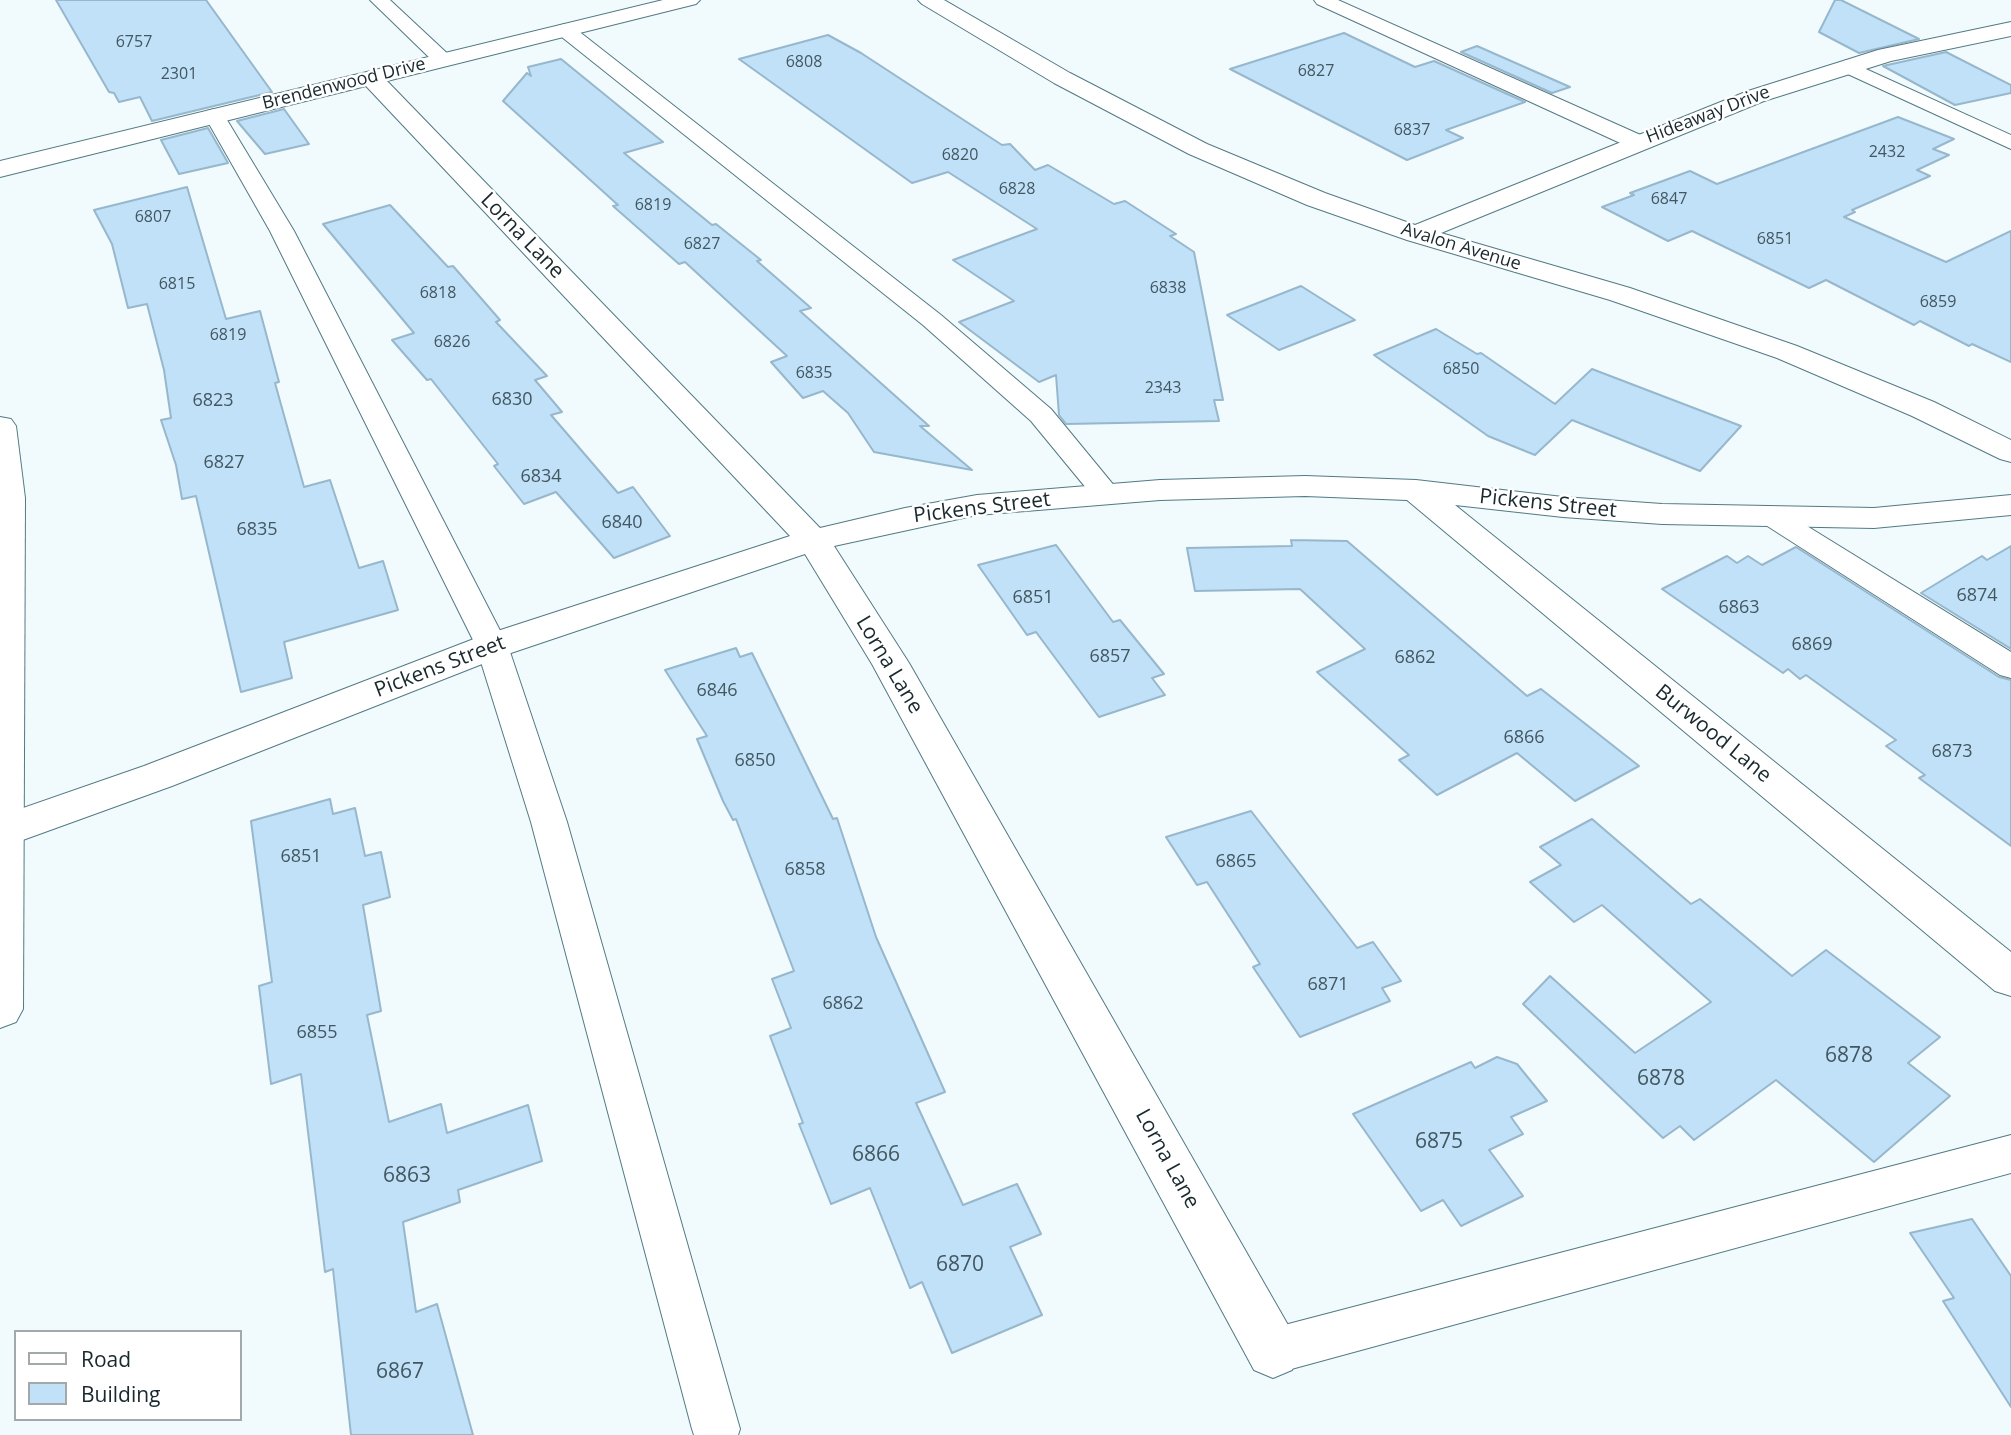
<!DOCTYPE html>
<html>
<head>
<meta charset="utf-8">
<style>
	body { margin:0 }
	#map { position:relative; width:2011px; height:1435px; overflow:hidden; background:#f1fafc; font-family:"Open Sans",sans-serif }
	canvas { display:block }
	.legend { position:absolute; left:14px; top:1330px; width:228px; height:91px; box-sizing:border-box; background:#fff; border:2px solid #a3a9ab; margin:0; padding:9px 12px; list-style:none; font-size:21px; color:#19292e }
	.legend li { display:flex; align-items:center; gap:14px; height:35px }
	.legend b { width:35px; border:2px solid #a3a9ab }
</style>
</head>
<body>
<div id="map">
<canvas width="2011" height="1435"></canvas>
<ul class="legend">
<li><b style="height:9px;background:#fff"></b>Road</li>
<li><b style="height:19px;background:#c0e1f8"></b>Building</li>
</ul>
</div>
<script>
const context = document.querySelector('canvas').getContext('2d');
context.lineJoin = 'round';
function fill(path, color) { context.fillStyle = color; context.fill(path, 'evenodd'); }
const toPath = rows => new Path2D(rows.map(r => 'M' + r).join(''));
function trace(path, color, width, dash) { context.strokeStyle = color; context.lineWidth = width; context.lineCap = dash ? 'butt' : 'round'; context.setLineDash(dash || []); context.stroke(path); }
function write(font, color, halo, rows, align = 'center') {
  context.font = font + ' "Open Sans",sans-serif'; context.lineWidth = 5; context.setLineDash([]); context.textBaseline = 'middle'; context.strokeStyle = halo; context.fillStyle = color; for (const [text, x, y, turn = 0] of rows) {
    context.save(); context.translate(x, y); context.rotate((+turn || 0) * Math.PI / 180); context.textAlign = isNaN(turn) ? turn : align; if (halo) context.strokeText(text, 0, 0); context.fillText(text, 0, 0); context.restore();
  }
}
const building = toPath([
	[56,0,206,0,272,92,152,121,140,97,119,102,114,93,109,92,56,0],
	[1835,0,1841,0,1919,39,1859,53,1819,32,1835,0],
	[1344,33,1415,67,1434,61,1525,102,1446,130,1463,138,1407,160,1230,69,1344,33],
	[828,35,861,53,1002,145,1010,144,1035,170,1048,165,1114,204,1125,201,1176,234,1170,236,1194,252,1223,400,1214,400,1219,421,1066,424,1059,415,1056,375,1039,382,959,322,1014,301,953,260,1037,229,948,172,912,183,739,59,828,35],
	[1477,46,1570,87,1552,93,1461,52,1477,46],
	[1946,52,2011,85,2011,93,1955,105,1883,66,1946,52],
	[561,59,663,142,624,153,712,225,716,224,761,260,757,261,811,308,800,311,929,426,920,426,972,470,874,452,848,413,823,391,803,398,771,362,787,356,685,262,679,264,613,206,618,205,503,101,527,73,531,76,528,67,561,59],
	[284,109,309,144,265,154,237,121,284,109],
	[1898,117,1954,139,1933,149,1949,155,1917,170,1930,176,1852,210,1855,212,1844,217,1946,262,2011,231,2011,362,1972,344,1969,346,1920,321,1914,325,1826,280,1809,288,1692,231,1668,241,1602,207,1634,195,1630,193,1690,171,1717,184,1898,117],
	[208,128,228,163,179,174,161,140,208,128],
	[187,187,226,319,260,311,279,382,275,383,304,487,330,480,359,568,383,561,398,610,284,642,292,678,241,692,196,496,182,499,176,465,161,420,171,418,164,370,147,304,128,308,112,244,94,210,187,187],
	[390,205,448,267,453,266,500,320,496,322,547,376,535,380,562,412,551,415,618,493,633,487,670,536,614,558,556,492,524,504,494,466,498,464,431,379,427,380,392,340,414,333,323,224,390,205],
	[1301,286,1355,320,1279,350,1227,315,1301,286],
	[1436,329,1477,354,1481,353,1555,404,1592,369,1741,426,1700,471,1572,420,1535,455,1488,436,1374,355,1436,329],
	[1291,540,1347,541,1527,696,1541,689,1639,766,1575,801,1517,753,1437,795,1399,760,1409,755,1317,672,1365,649,1300,589,1195,591,1187,548,1292,546,1291,540],
	[1056,545,1113,622,1120,620,1164,674,1152,678,1165,695,1099,717,1036,632,1027,635,978,565,1056,545],
	[2011,546,2011,649,1921,593,1982,556,1987,560,2011,546],
	[1796,547,1999,677,2011,680,2011,846,1919,778,1925,775,1886,746,1896,740,1806,675,1800,679,1788,669,1783,673,1662,589,1727,556,1737,563,1748,556,1762,565,1796,547],
	[736,648,740,657,752,653,833,819,837,818,876,937,945,1092,916,1103,963,1205,1017,1184,1041,1234,1010,1247,1042,1315,952,1353,922,1282,910,1288,870,1188,831,1204,799,1124,803,1123,770,1036,791,1028,772,979,794,971,736,819,733,820,723,801,697,739,707,736,665,670,736,648],
	[330,799,333,814,355,808,365,856,381,852,390,897,363,905,381,1011,367,1015,389,1122,441,1104,447,1133,528,1105,542,1161,458,1190,460,1202,403,1222,416,1312,437,1304,473,1435,351,1435,333,1269,325,1272,301,1074,271,1084,259,986,272,982,251,821,330,799],
	[1251,811,1357,948,1373,942,1401,981,1382,988,1390,1001,1300,1037,1253,967,1260,964,1207,882,1197,885,1166,837,1251,811],
	[1592,819,1691,904,1700,899,1792,976,1826,950,1940,1037,1908,1063,1950,1096,1874,1162,1776,1080,1694,1140,1680,1126,1663,1138,1523,1004,1550,976,1635,1053,1711,1002,1602,905,1574,922,1530,882,1561,865,1540,847,1592,819],
	[1497,1057,1517,1064,1547,1101,1511,1117,1523,1134,1489,1150,1523,1196,1461,1226,1443,1200,1421,1211,1353,1114,1471,1062,1475,1068,1497,1057],
	[1972,1219,2011,1276,2011,1407,1943,1301,1954,1298,1910,1233,1972,1219]
]);
fill(building, '#c0e1f8');
trace(building, '#96b7cc', 2);
const service = toPath([
	[370,0,390,0,450,56,453,60,450,64,436,64,370,0],
	[1314,0,1338,0,1645,137,1648,142,1645,147,1629,147,1317,4,1314,0],
	[565,24,572,26,941,315,1051,409,1116,488,1120,494,1116,500,1106,503,1096,500,1031,421,923,325,558,34,556,30,558,26,565,24],
	[1846,60,2011,135,2011,149,1839,70,1836,66,1846,60],
	[214,109,221,111,224,115,294,231,508,646,567,822,740,1429,738,1435,694,1435,692,1429,531,822,476,646,270,231,204,115,207,111,214,109],
	[1771,507,1781,510,2011,652,2011,678,2000,675,1761,522,1756,516,1761,510,1771,507],
	[2011,1135,2011,1173,1273,1374,1257,1367,1250,1351,1257,1335,1273,1328,2011,1135]
]);
const minor = toPath([
	[663,0,700,0,696,4,387,81,820,528,905,508,977,495,1160,480,1305,476,1416,480,1563,497,1662,504,1874,508,2011,495,2011,515,1874,528,1662,524,1563,517,1455,505,2011,952,2011,996,1995,991,1407,500,1305,496,1160,500,977,515,834,546,909,663,1292,1332,1300,1351,1292,1370,1273,1378,1254,1370,872,664,805,554,505,655,172,786,20,841,5,846,0,844,0,816,144,766,479,637,790,536,366,86,0,177,0,161,663,0],
	[918,0,944,0,1070,73,1207,144,1325,193,1415,225,1748,91,1878,50,2011,22,2011,36,1891,61,1764,101,1441,233,1630,288,1797,346,1934,402,2011,440,2011,462,2000,459,1912,416,1777,358,1610,300,1407,240,1307,205,1189,154,1054,83,922,4,918,0]
]);
const tertiary = toPath([
	[0,417,11,419,16,426,25,498,23,1009,16,1022,0,1028,0,417]
]);
trace(service, '#527a85', 2);
trace(minor, '#527a85', 2);
trace(tertiary, '#527a85', 2);
fill(service, '#fff');
fill(minor, '#fff');
fill(tertiary, '#fff');
write('16px', '#435760', null, [
	["6757",134,42],
	["6808",804,62],
	["6827",1316,71],
	["2301",179,74],
	["6837",1412,130],
	["2432",1887,152],
	["6820",960,155],
	["6828",1017,189],
	["6847",1669,199],
	["6819",653,205],
	["6807",153,217],
	["6851",1775,239],
	["6827",702,244],
	["6815",177,284],
	["6838",1168,288],
	["6818",438,293],
	["6859",1938,302],
	["6819",228,335],
	["6826",452,342],
	["6850",1461,369],
	["6835",814,373],
	["2343",1163,388]
]);
write('18px', '#19292e', '#fff', [
	["Brendenwood Drive",344,84,-14],
	["Hideaway Drive",1708,115,-21],
	["Avalon Avenue",1461,247,17]
]);
write('18px', '#435760', null, [
	["6830",512,400],
	["6823",213,401],
	["6827",224,463],
	["6834",541,477],
	["6840",622,523],
	["6835",257,530],
	["6874",1977,596],
	["6851",1033,598],
	["6863",1739,608],
	["6869",1812,645],
	["6857",1110,657],
	["6862",1415,658],
	["6846",717,691],
	["6866",1524,738],
	["6873",1952,752],
	["6850",755,761],
	["6851",301,857],
	["6865",1236,862],
	["6858",805,870],
	["6871",1328,985],
	["6862",843,1004],
	["6855",317,1033]
]);
write('21px', '#19292e', '#fff', [
	["Lorna Lane",522,236,46],
	["Pickens Street",1548,504,6],
	["Pickens Street",982,508,-7],
	["Lorna Lane",889,665,59],
	["Pickens Street",440,667,-21],
	["Burwood Lane",1713,734,39],
	["Lorna Lane",1167,1159,61]
]);
write('21px', '#435760', null, [
	["6878",1849,1056],
	["6878",1661,1079],
	["6875",1439,1142],
	["6866",876,1155],
	["6863",407,1176],
	["6870",960,1265],
	["6867",400,1372]
]);
</script>
</body>
</html>
